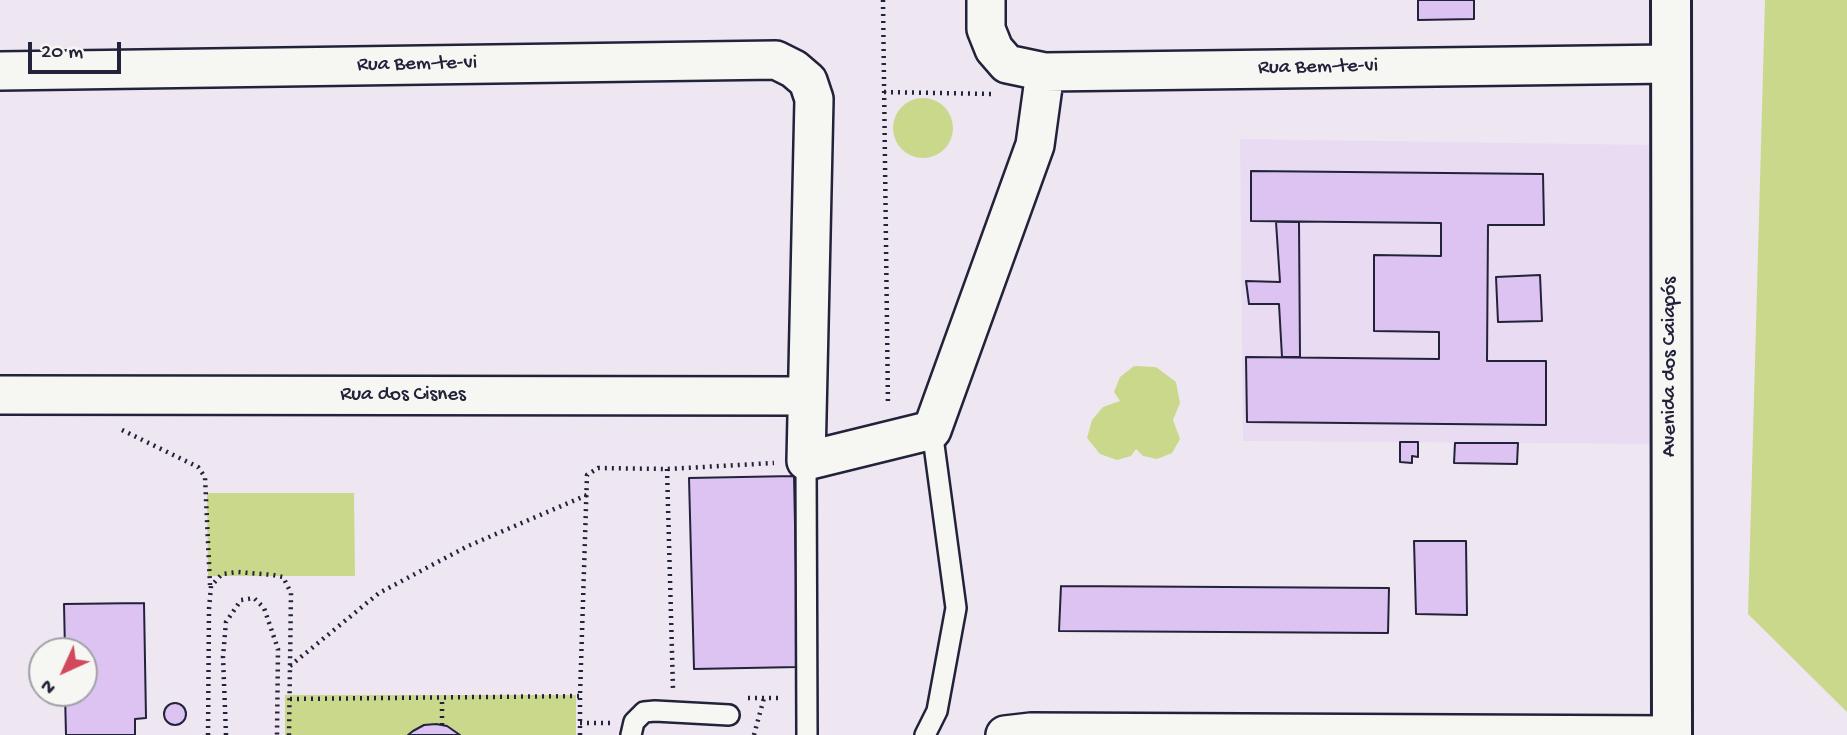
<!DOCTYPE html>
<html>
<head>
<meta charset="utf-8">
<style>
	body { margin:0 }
	#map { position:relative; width:1847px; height:735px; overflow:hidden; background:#eee7f2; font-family:"Gochi Hand",sans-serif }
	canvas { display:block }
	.north { position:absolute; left:28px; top:637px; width:70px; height:70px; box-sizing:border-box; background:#f6f6f2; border:2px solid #a1a1a9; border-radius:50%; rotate:225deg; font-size:19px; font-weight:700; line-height:28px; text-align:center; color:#22223b }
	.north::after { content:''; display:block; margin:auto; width:24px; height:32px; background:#d1495b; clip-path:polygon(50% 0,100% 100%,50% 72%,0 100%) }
	.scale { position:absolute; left:28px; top:42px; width:93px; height:32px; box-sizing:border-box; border:4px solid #22223b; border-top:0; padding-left:9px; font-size:21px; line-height:24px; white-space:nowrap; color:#22223b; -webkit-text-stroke:5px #f6f6f2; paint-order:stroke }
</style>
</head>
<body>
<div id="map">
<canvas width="1847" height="735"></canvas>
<div class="north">N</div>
<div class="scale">20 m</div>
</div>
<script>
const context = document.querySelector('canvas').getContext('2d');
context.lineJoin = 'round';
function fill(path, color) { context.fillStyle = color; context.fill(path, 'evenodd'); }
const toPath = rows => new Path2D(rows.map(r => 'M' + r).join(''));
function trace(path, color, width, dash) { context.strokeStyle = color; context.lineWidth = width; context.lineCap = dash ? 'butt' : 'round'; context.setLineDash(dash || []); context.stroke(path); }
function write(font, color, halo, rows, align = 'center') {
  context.font = font + ' "Gochi Hand",sans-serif'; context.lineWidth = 7; context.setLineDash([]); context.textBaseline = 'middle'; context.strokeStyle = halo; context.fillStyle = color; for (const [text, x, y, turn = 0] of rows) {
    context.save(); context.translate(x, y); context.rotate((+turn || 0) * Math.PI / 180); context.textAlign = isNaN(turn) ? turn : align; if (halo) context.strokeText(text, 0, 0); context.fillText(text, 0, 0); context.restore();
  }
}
fill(toPath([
	[1240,139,1656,145,1657,444,1243,441]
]), '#e9dcf2');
fill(toPath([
	[1765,0,1847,0,1847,712,1748,614],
	'893 128a30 30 0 1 1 60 0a30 30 0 1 1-60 0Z',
	[1134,366,1156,367,1176,382,1180,403,1173,420,1180,439,1172,453,1157,459,1143,456,1136,449,1131,456,1117,460,1100,454,1087,438,1092,420,1103,407,1120,401,1114,392,1120,377],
	[207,493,354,493,355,576,208,576],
	[285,695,576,695,576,735,285,735]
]), '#cad88b');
const building = toPath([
	[1418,0,1474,0,1474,19,1418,20,1418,0],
	[1251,171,1543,174,1544,225,1488,225,1487,361,1546,361,1546,425,1247,422,1246,357,1439,359,1439,332,1374,331,1374,255,1441,256,1441,223,1251,221,1251,171],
	[1276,222,1299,222,1300,357,1282,357,1279,304,1249,304,1246,281,1280,282,1276,222],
	[1540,275,1542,321,1498,322,1496,277,1540,275],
	[1400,442,1418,442,1418,457,1412,456,1412,463,1400,462,1400,442],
	[1455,443,1518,443,1517,464,1454,463,1455,443],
	[794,476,798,667,694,669,689,478,794,476],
	[1414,541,1466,541,1467,615,1416,614,1414,541],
	[1061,586,1389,588,1388,633,1059,631,1061,586],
	[144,603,146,718,135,719,135,735,66,735,65,693,84,693,84,651,65,651,64,604,144,603],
	'164 714a11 11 0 1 1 22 0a11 11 0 1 1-22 0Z',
	[436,724,447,726,460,735,408,735,413,731,424,725,436,724]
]);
fill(building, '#ddc3f2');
trace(building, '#22223b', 2);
const service = toPath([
	[806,461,807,735],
	[631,735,634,722,644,712,655,711,729,715],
	[925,735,937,711,956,608,932,430]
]);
const minor = toPath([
	[986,0,986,29,994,49,1007,64,1045,72,1671,64],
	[0,71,776,60,794,69,808,81,814,99,806,461,932,430,1035,145,1045,72],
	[0,395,807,396],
	[1005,735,1031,732,1672,735]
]);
const secondary = toPath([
	[1671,0,1672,735]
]);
trace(service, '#22223b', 24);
trace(minor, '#22223b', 42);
trace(secondary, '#22223b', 44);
trace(toPath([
	[883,0,888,406],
	[884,92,992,94],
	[122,430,198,467,205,477,210,585],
	[667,469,673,689],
	[290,666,379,593,468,546,587,495],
	[748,698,781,698],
	[290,699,580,696],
	[580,723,611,723],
	[442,725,442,697],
	[208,735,209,609,211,586,222,574,238,572,273,575,283,577,291,593,289,735],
	[226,735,223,657,226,622,241,600,254,598,264,608,278,649,277,735],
	[580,735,580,696,587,475,598,468,667,469,774,463],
	[754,735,764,698]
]), '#22223b', 4.5, [2, 5]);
trace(service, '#f6f6f2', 19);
trace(minor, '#f6f6f2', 37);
trace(secondary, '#f6f6f2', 38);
write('21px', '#22223b', '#f6f6f2', [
	["Rua Bem-te-vi",417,65,-1],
	["Rua Bem-te-vi",1318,68,-1],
	["Avenida dos Caiapós",1671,367,-90],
	["Rua dos Cisnes",403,396]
]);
</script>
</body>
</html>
